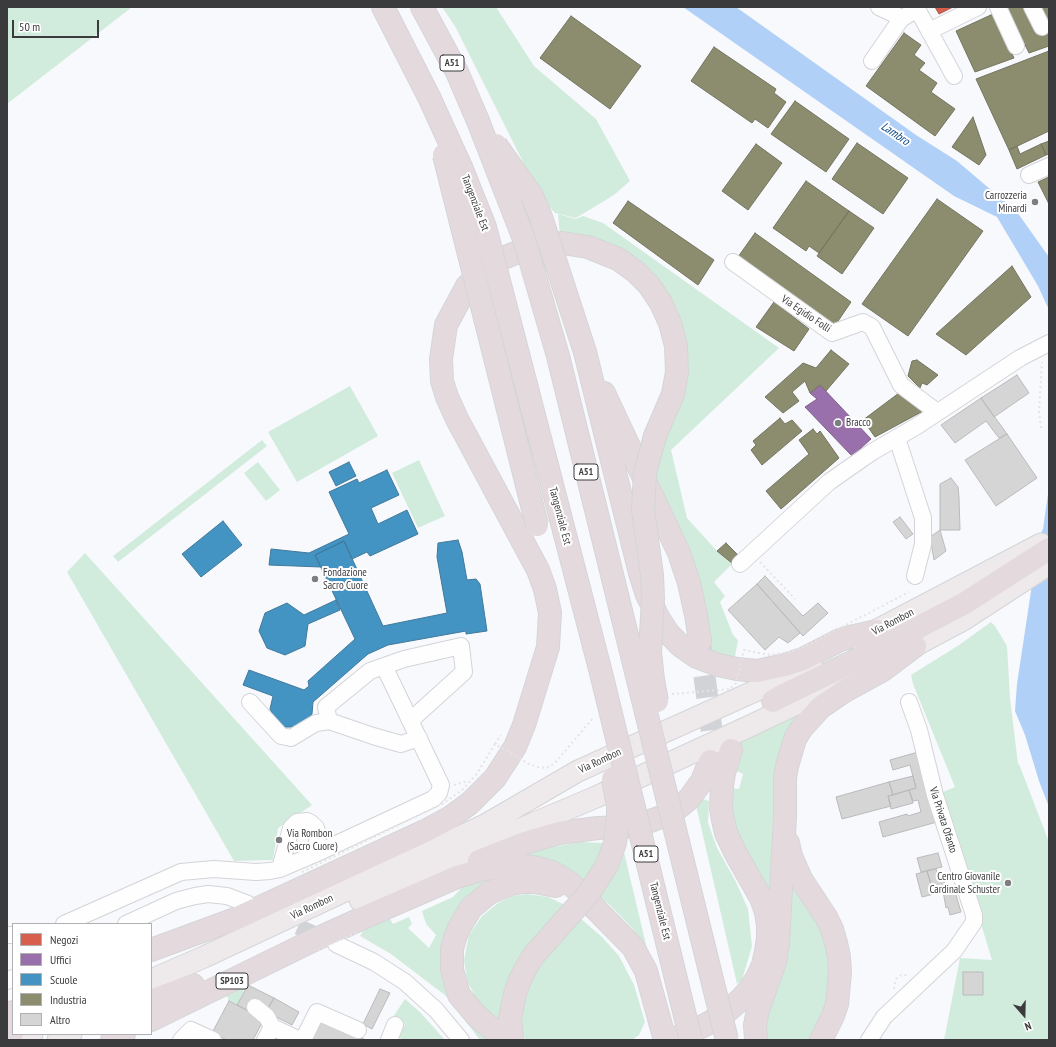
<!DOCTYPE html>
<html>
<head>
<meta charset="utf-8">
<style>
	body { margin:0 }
	#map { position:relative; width:1056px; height:1047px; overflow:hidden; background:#f8f9fd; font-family:"PT Sans Narrow",sans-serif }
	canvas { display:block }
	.frame { position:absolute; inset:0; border:8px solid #3b3b3e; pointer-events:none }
	.legend { position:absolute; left:12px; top:923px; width:140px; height:112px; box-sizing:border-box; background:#fff; border:1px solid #b1b1b2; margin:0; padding:5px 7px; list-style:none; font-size:12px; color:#3b3b3e }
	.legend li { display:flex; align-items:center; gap:8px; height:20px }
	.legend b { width:20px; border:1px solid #b1b1b2 }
	.north { position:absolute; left:1004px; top:995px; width:40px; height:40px; -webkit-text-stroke:3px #fff; paint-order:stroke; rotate:160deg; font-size:11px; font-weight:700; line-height:16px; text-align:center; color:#3b3b3e }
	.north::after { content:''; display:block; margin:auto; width:14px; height:18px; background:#3b3b3e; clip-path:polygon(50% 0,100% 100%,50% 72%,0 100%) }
	.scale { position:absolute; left:12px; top:20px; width:87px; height:18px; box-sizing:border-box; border:2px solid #3b3b3e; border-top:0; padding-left:5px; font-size:12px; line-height:14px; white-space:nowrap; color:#3b3b3e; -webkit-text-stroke:3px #fff; paint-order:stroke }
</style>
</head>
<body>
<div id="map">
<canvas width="1056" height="1047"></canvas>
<div class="frame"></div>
<ul class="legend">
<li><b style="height:11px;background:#d6604d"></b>Negozi</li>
<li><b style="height:11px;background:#9970ab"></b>Uffici</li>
<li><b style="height:11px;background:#4393c3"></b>Scuole</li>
<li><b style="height:11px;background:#8c8c6e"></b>Industria</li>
<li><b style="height:11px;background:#d5d5d6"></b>Altro</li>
</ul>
<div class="north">N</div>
<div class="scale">50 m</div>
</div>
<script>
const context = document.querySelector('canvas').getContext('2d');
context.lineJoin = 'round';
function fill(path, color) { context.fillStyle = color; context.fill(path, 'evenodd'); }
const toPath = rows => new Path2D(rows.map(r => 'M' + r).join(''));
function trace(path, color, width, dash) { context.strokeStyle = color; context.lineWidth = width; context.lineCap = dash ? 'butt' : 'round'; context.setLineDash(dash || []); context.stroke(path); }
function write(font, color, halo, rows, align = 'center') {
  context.font = font + ' "PT Sans Narrow",sans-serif'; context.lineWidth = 4; context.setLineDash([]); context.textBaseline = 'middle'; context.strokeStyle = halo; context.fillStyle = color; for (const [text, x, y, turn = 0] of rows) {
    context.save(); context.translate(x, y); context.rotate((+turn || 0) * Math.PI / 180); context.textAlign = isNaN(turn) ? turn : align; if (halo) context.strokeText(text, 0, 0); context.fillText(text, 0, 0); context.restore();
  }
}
fill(toPath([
	[7,7,132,7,7,104],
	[442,7,496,7,534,66,596,119,630,181,614,195,576,218,555,213,541,198,456,28],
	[558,214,576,219,583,216,603,223,779,348,671,450,687,518,717,551,732,564,714,582,725,596,720,602,733,635,738,640,734,662,712,656,710,643,654,484,654,469,687,349,685,335,678,311,665,288,650,270,625,250,610,245,560,236],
	[350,386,378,436,297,482,268,432],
	[262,440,267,446,118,562,113,556],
	[419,460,445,516,418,528,392,473],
	[258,462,280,490,266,501,244,473],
	[85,553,312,805,278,828,273,860,234,861,67,572],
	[991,622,995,626,1007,646,1010,698,1018,764,1019,764,1049,842,1049,1040,944,1040,960,958,992,960,981,924,938,794,955,787,913,684,911,675,959,645],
	[804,709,774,781,771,899,730,828,729,788,739,789,743,774,732,769,728,745],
	[700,798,709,801,708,823,717,848,736,882,748,909,752,946,742,980,737,984,696,805],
	[580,842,604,843,623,848,648,953,633,929,610,905,581,882,520,856,553,847],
	[785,871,809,901,832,955,829,999,814,1034,809,1040,762,1040],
	[509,874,487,884,445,965,502,1040,480,1040,446,996,391,954,360,936,365,928,389,917,393,924,409,917,412,924,408,928,429,948,436,935,426,924,422,911,453,897,466,883],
	[527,894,548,897,565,905,602,937,619,956,634,985,645,1022,639,1035,632,1040,527,1040,490,1014,476,998,467,981,464,960,469,935,482,916,498,903,513,896],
	[247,984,237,1005,229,1001,226,994],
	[405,999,420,1012,445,1040,403,1040,398,1037,405,1024,393,1017]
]), '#d1ecdd');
fill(toPath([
	[683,7,736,7,916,135,957,161,1017,212,1049,257,1049,310,1038,286,997,217,954,196],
	[1049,487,1049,807,1039,781,1025,735,1015,711,1017,684,1031,591,1041,533,1043,529]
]), '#b1d0f7');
const shops = toPath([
	[935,7,953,7,939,14,935,7]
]);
fill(shops, '#d6604d');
trace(shops, '#a85548', 1);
const offices = toPath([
	[820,385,871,439,852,456,805,407,817,399,810,393,820,385]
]);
fill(offices, '#9970ab');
trace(offices, '#7d608a', 1);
const schools = toPath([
	[349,462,356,476,336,486,329,472,349,462],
	[387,470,399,495,371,508,378,524,407,510,418,534,370,556,367,552,352,559,344,541,315,555,321,567,269,565,271,549,309,553,349,534,329,492,357,479,359,483,387,470],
	[223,521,242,545,201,577,182,554,223,521],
	[458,540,462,552,467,580,476,579,480,584,487,631,466,634,466,631,388,645,368,654,313,702,312,714,305,723,295,727,283,727,275,719,270,709,273,696,243,685,249,670,304,690,309,686,308,681,355,639,315,555,344,541,383,626,447,613,437,557,438,543,458,540],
	[336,600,340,610,308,624,305,646,285,655,267,648,259,631,265,613,287,603,304,615,336,600]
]);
fill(schools, '#4393c3');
trace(schools, '#41799b', 1);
const industry = toPath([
	[1007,7,1025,7,1038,35,1049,30,1049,46,1029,53,1007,7],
	[1040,7,1049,7,1049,25,1040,7],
	[993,14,1014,58,975,72,956,31,993,14],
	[571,16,641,66,610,109,540,58,571,16],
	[904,33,921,45,914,55,925,63,919,70,937,83,931,92,955,109,935,136,866,86,904,33],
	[714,47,776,89,774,93,786,102,768,128,755,119,752,123,691,81,714,47],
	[1049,51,1049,131,1009,150,976,79,1049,51],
	[795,101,849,139,826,172,771,134,795,101],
	[973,117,986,155,979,165,952,147,973,117],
	[1049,141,1049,154,1046,155,1041,144,1049,141],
	[857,143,908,178,883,214,832,179,857,143],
	[756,144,782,163,748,210,722,191,756,144],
	[1041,144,1046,155,1017,169,1009,150,1017,146,1020,154,1041,144],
	[1049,177,1049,204,1038,182,1049,177],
	[806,181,849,211,819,253,809,246,806,251,773,228,806,181],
	[937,199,983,231,908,336,862,304,937,199],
	[628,201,714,260,698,285,613,223,628,201],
	[849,211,874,228,842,274,817,256,849,211],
	[755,233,851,302,834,327,738,257,755,233],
	[1012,266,1031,297,966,355,936,334,1012,266],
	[774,302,809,329,794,351,756,327,774,302],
	[831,350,849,364,826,391,820,385,810,393,805,381,792,392,799,401,783,413,765,397,803,363,816,368,831,350],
	[917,360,938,375,927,385,922,383,920,388,908,376,912,361,917,360],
	[899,393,925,410,875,437,863,420,899,393],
	[780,418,785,424,792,420,802,431,762,465,751,450,756,445,753,441,780,418],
	[813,429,817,434,820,431,839,458,781,509,766,491,809,454,799,440,813,429],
	[726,543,740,557,733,564,717,551,726,543]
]);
fill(industry, '#8c8c6e');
trace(industry, '#747460', 1);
const building = toPath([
	[1017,375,1029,393,994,417,981,398,1017,375],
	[981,398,1007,434,999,438,986,421,955,443,941,425,981,398],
	[1007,434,1037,478,996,506,965,460,1007,434],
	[951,478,958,487,959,497,960,530,940,530,940,484,951,478],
	[900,517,913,534,906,539,893,522,900,517],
	[940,530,946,551,934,560,930,537,940,530],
	[765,576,803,616,818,603,828,613,803,636,757,584,765,576],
	[757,584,800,633,788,643,779,637,765,650,728,610,757,584],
	[918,752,937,822,883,837,879,822,907,814,908,816,921,812,918,800,913,801,909,790,916,788,910,765,893,770,890,760,918,752],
	[913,776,916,788,893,795,889,782,913,776],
	[889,782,893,795,888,796,891,806,842,819,836,797,889,782],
	[909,790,913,803,891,809,888,796,909,790],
	[938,853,942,867,921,872,917,858,938,853],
	[936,869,939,879,943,878,945,885,941,887,942,891,934,894,927,871,936,869],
	[927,871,934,894,922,897,916,874,927,871],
	[954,888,961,912,950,915,948,907,946,908,943,891,954,888],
	[963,972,983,972,983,995,963,995,963,972],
	[248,985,274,998,267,1010,252,1013,237,1005,248,985],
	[380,989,390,993,372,1029,363,1024,380,989],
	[274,998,299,1012,292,1025,266,1012,274,998],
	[229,1001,264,1019,253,1040,227,1040,212,1033,229,1001],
	[318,1019,366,1040,309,1040,318,1019]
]);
fill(building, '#d5d5d6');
trace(building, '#bababb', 1);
trace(toPath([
	[276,917,328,940]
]), '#d2d3d7', 16, [16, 8]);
trace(toPath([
	[700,643,712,733,710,761]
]), '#d2d3d7', 22, [22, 11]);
const minor = toPath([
	[879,7,896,15,901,19],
	[916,7,954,76],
	[998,7,1016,46],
	[1032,7,1042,27],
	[929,31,978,7],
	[872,61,901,19,917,9],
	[1029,175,1049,166],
	[733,262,832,333,863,322,872,327,901,385,933,409,936,413],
	[897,438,923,518,923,544,915,576],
	[740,564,829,482,872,452,917,426,1020,358,1049,343],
	[250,702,281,736,291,738,316,723,329,721],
	[411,720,464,672,461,646,404,659,370,671,326,707,329,721,373,736,401,744,419,738],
	[280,869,291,828,297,822,307,821,311,823,316,828,318,835,315,854],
	[64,924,181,872,214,869,256,872,270,871,280,869,315,854,433,799,439,793,441,785,384,666],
	[126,924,176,901,195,896,208,894,227,896,248,904],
	[7,935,13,935],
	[336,944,374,962,405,982,436,1010,461,1040],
	[7,981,13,978],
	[255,1007,267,1017,272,1027,265,1040],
	[272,1027,300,1040],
	[181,1040,191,1030,213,1040],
	[303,1040,317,1012,358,1030],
	[389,1040,395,1025],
	[869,1040,884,1017,954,951,974,922,974,915,935,795,919,730,909,702]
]);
const major = toPath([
	[860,639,1041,544],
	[899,654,963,620,1049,564],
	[360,900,440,863,596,797,752,725,853,677],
	[151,980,204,957,485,825,578,771,766,686,811,664],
	[19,1040,32,1034],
	[58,1040,71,1034]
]);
const highway = toPath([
	[383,7,429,97],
	[422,7,457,72,478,121],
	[585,352,640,573,647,595,659,619,668,633,681,646,697,657,718,665,737,669,757,671,785,665,803,659,840,640,850,637,877,631],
	[604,393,679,553,689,583,696,615,700,641],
	[773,701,780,697,854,661,965,603,1049,549],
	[788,843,791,856,801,879,826,917,832,929,836,943,839,957,840,973,837,1004,833,1016,821,1040],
	[479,861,525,843,559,833,598,828,625,827,645,823,661,817,678,808,689,799,702,781,710,761],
	[151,950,235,919,425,831,451,817,470,803,495,778,515,747,524,725,548,647,550,613,545,589,538,570,457,419,447,397,442,381,441,359,446,325,467,286,484,270,503,258,523,250,562,243,588,247,618,259,636,272,649,285,661,303,670,323,676,346,677,372,673,394,655,436],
	[151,1001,193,985],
	[7,1015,13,1012],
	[151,1020,312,941,365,917,457,877,484,869,500,867,524,866,538,868,552,872,570,883,633,947,646,971,665,1040],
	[7,1033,13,1031],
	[112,1040,124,1034],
	[508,1040,487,1025,476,1015,459,995,452,970,452,949,455,938,459,928,471,908,489,893,511,884,522,882,534,882,556,886],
	[512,1040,510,1018,515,994,519,982,526,968,534,955,543,945],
	[672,1040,705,1025,723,1015,741,999,749,990,757,978,763,965,766,951,768,938,768,926,766,912,761,898,736,854,726,833,723,820,721,809,722,786,724,773,731,750],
	[756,1040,755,1025,758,1010,775,962,778,943,785,817,785,778,787,766,795,739,801,729,821,707,843,692,883,670,915,646]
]);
trace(minor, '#d3d4d7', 18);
trace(major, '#d5d5d8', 23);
trace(highway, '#d5d5d8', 24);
trace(toPath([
	[1041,428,1039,412,1042,362],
	[760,562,795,599],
	[495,744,501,735],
	[454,785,467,781],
	[363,936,369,940,371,937,366,935],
	[894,989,896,979,901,975,908,975]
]), '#e4e4e5', 2, [2, 3]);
trace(minor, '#fefeff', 16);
trace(major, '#eee9ea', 21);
trace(highway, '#e4dade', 22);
const highwayBridge = toPath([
	[429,97,461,167,485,227,600,669,691,1040],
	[478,121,524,239,558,356,727,1040],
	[496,145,532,196,541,217,585,352],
	[444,155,537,525],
	[655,436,645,473,643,510,652,575,653,599,650,652,653,680,657,701],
	[543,945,589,893,607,865,615,843,618,819,618,806,613,779]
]);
trace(highwayBridge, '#d5d5d8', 24, []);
trace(toPath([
	[672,694,730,689,736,683,744,650,770,655,789,652,802,648,909,592],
	[302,872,444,803,462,790,476,775,495,744,529,764,538,767,547,768,554,764,594,717],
	[318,950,356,933]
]), '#e4e4e5', 2, [2, 3]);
trace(highwayBridge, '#e4dade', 22);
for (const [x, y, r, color] of [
	[1035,202,4,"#7d7e81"],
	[838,423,4,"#7d7e81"],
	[315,579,4,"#7d7e81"],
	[279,840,4,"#7d7e81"],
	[1008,883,4,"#7d7e81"]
]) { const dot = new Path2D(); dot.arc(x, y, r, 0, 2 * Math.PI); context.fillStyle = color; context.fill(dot); trace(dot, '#fff', 1.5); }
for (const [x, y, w] of [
	[452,63,24],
	[586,472,24],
	[646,854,24],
	[232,981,32]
]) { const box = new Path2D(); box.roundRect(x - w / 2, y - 8, w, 16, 3); context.fillStyle = '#fff'; context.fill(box); trace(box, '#3b3b3e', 1); }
write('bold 10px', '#3b3b3e', null, [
	["A51",452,63],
	["A51",586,472],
	["A51",646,854],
	["SP103",232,981]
]);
write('11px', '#3b3b3e', '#fff', [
	["Carrozzeria",1027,196,"right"],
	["Minardi",1027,209,"right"],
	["Bracco",846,423],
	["Fondazione",323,573],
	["Sacro Cuore",323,586],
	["Via Rombon",287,834],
	["(Sacro Cuore)",287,847],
	["Centro Giovanile",1000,877,"right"],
	["Cardinale Schuster",1000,890,"right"]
], 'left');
write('11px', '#3b3b3e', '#fff', [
	["Tangenziale Est",475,203,69],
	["Via Egidio Folli",806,314,34],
	["Tangenziale Est",560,516,75],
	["Via Rombon",893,622,-28],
	["Via Rombon",600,761,-25],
	["Via Privata Ofanto",943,820,72],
	["Via Rombon",312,907,-25],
	["Tangenziale Est",660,911,76]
]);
write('italic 12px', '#044683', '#fff', [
	["Lambro",895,134,34]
]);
</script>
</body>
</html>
